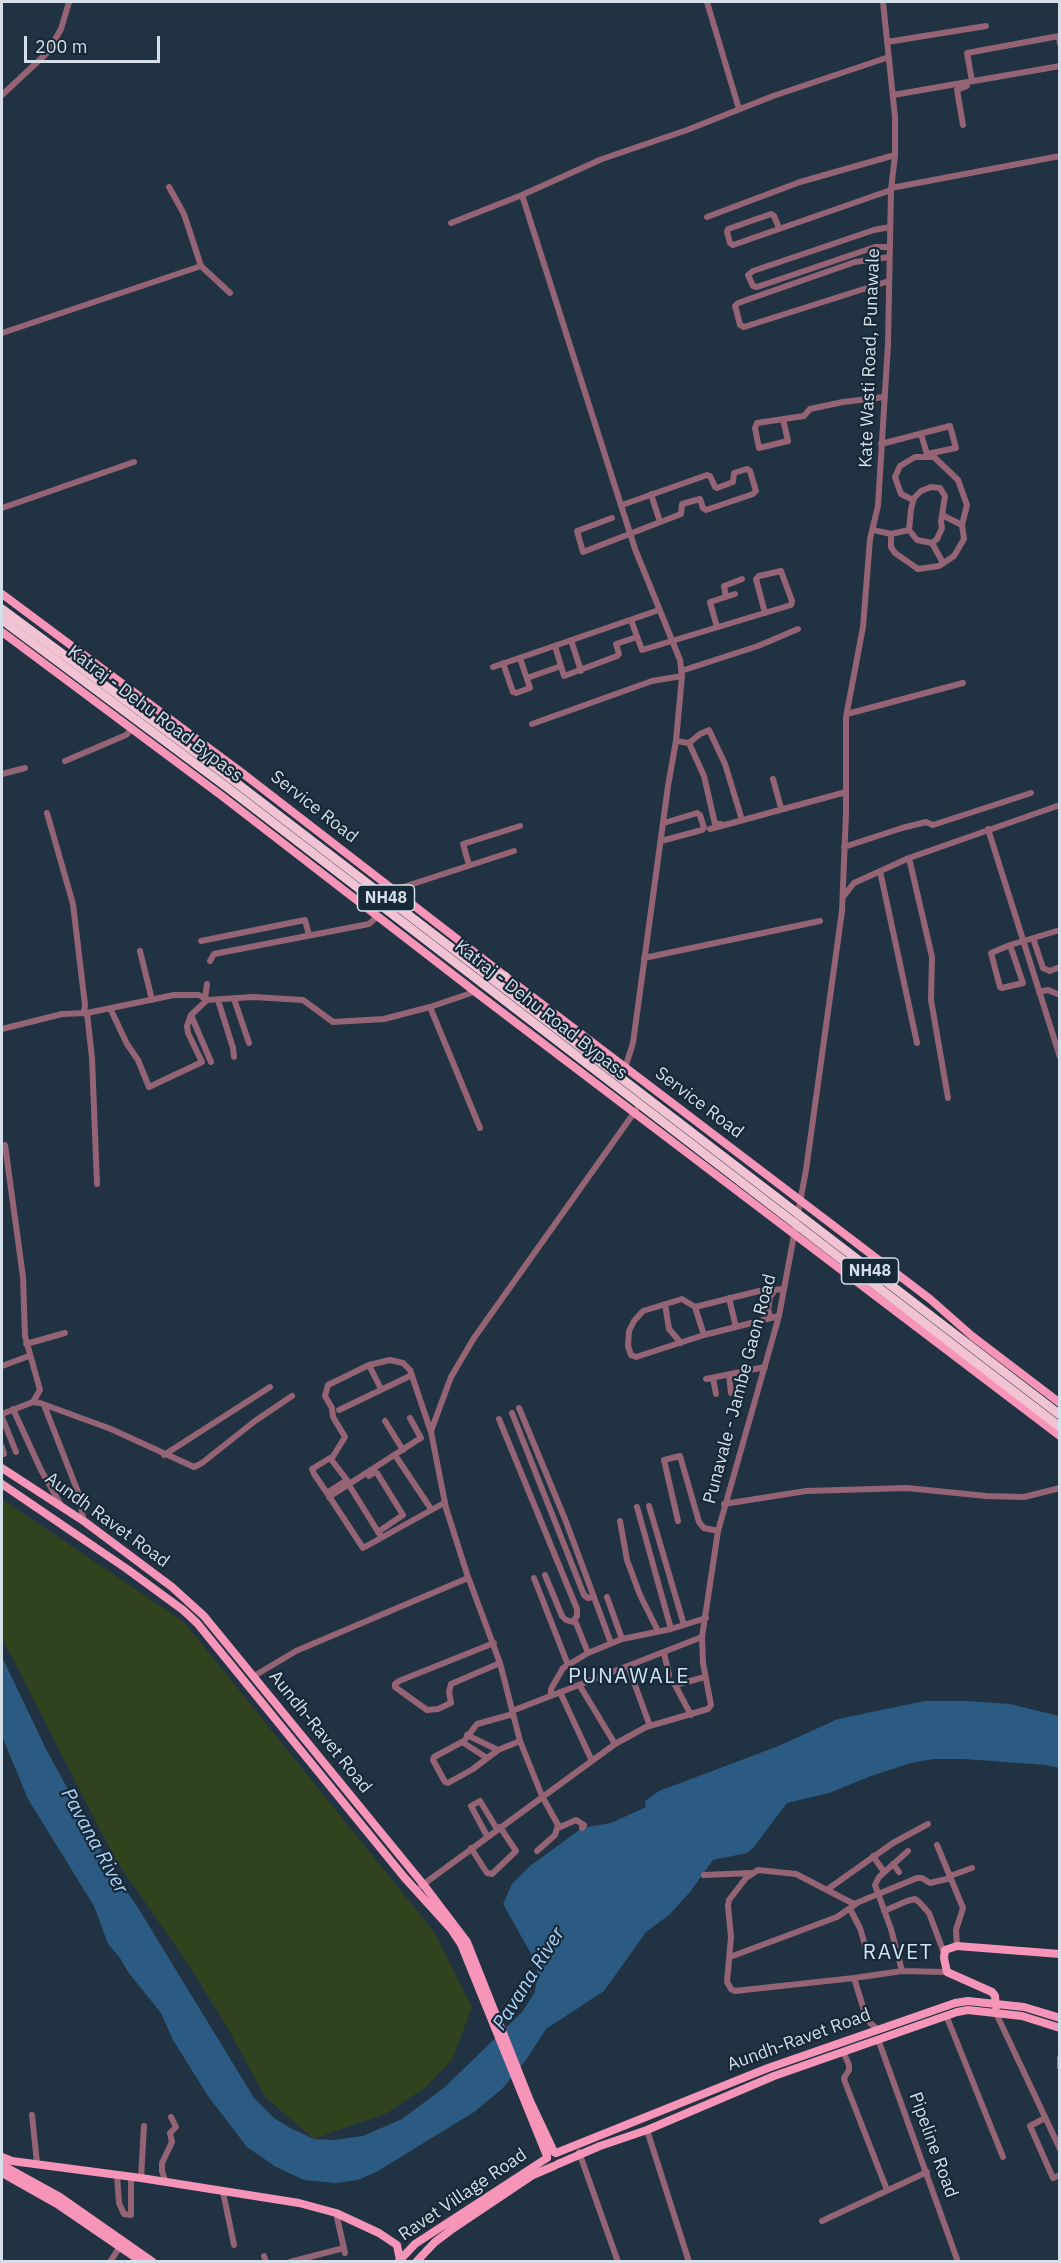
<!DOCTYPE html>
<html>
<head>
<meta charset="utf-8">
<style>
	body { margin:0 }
	#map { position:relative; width:1061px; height:2263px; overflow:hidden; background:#213242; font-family:"IBM Plex Sans",sans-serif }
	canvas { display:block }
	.frame { position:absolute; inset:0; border:3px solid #d4dfe9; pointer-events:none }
	.scale { position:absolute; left:24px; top:36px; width:136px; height:27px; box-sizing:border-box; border:3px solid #d4dfe9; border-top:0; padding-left:8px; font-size:18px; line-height:21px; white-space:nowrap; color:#d4dfe9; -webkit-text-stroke:4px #172837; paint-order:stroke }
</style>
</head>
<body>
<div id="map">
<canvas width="1061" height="2263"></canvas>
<div class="frame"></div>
<div class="scale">200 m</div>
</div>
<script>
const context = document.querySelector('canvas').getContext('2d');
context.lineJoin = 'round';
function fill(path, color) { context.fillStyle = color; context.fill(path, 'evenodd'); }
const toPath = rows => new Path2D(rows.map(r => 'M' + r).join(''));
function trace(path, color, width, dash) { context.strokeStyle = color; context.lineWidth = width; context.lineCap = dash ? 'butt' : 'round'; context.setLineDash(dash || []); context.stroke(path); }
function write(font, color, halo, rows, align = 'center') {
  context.font = font + ' "IBM Plex Sans",sans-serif'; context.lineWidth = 4.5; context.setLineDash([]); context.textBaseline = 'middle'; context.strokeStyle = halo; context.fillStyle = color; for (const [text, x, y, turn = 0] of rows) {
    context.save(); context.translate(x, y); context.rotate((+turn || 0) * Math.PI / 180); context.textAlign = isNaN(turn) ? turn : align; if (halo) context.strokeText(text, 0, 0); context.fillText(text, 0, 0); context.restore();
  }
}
fill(toPath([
	[2,1499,184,1622,435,1933,472,2007,453,2058,426,2087,387,2113,314,2139,265,2097,230,2032,188,1964,115,1859,2,1638]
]), '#31431e');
fill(toPath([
	[2,1657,47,1751,111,1868,140,1911,254,2098,274,2118,290,2128,314,2139,334,2140,363,2136,402,2119,445,2087,522,2012,535,1992,538,1966,503,1904,512,1884,530,1866,582,1828,611,1823,646,1807,645,1801,659,1791,776,1747,838,1719,925,1701,965,1701,1010,1704,1059,1716,1059,1768,1046,1765,964,1759,933,1759,911,1763,871,1776,829,1793,787,1803,753,1848,747,1853,713,1860,690,1892,669,1915,646,1932,604,1991,546,2029,526,2060,502,2089,474,2112,378,2171,358,2180,335,2183,304,2180,276,2167,247,2147,208,2096,173,2040,161,2013,128,1972,120,1958,108,1944,94,1906,28,1799,2,1736]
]), '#2b5b83');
trace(toPath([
	[707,2,739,109],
	[887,42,986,26],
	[972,81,967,53,1059,36,1060,44],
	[2,95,48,52,61,29,69,2],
	[893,95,1060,66],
	[963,125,957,90,967,86],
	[169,187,184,214,201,266],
	[891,188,1060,156],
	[522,195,635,549,680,660,682,676,676,741,668,786,633,1043,625,1068],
	[707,217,800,182,895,155],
	[451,223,522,195,602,159,687,130,773,96,889,57],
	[779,228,774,216,771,214,728,229,727,232,730,243,733,245,891,190],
	[890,247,875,247,757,287,753,286,748,275,753,271,874,230,890,227],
	[889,281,744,327,740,325,736,309,735,306,738,303,855,262,889,257],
	[2,333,201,266,230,293],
	[783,419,788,441,759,448,755,428,757,423,804,416,810,409,843,402,884,397],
	[881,444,950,426,956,448,927,454,921,434],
	[931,487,940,488,945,496,941,522,942,528,937,539,932,543,917,540,909,530,911,509,914,498,921,491,931,487],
	[651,494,660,522],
	[2,508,134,462],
	[942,515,962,525],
	[612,518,577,531,583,552,681,514,682,504,700,499,703,508,706,510,753,494,756,491,750,471,747,469,734,473,733,482,717,488,715,487,710,476,707,475,622,505],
	[873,530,891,534,909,530],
	[891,534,891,547,895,553,918,569,939,566,954,556,964,539,962,525,967,505,958,480,934,457,915,457,900,466,895,477,901,494,913,500],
	[932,543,943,563],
	[726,597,724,586,742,579],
	[631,620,642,650,791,605,792,601,781,571,759,576,756,579,765,613],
	[717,627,710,602,735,594],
	[571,640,581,671],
	[555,646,564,676,617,656,619,654,616,644,637,637],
	[503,663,513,692,516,693,530,688,520,658],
	[493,667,659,610],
	[681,671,758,646,798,629],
	[527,678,561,666],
	[847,714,963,683],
	[532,724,652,681,682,676],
	[676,741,689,743,704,776,715,824,721,824],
	[689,743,700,734,709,730,725,764,742,820],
	[65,761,126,735,132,729],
	[2,774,25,768],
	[773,779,781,808],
	[47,813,73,904,85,1005,84,1012],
	[710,829,846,792],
	[988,829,1060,1057],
	[661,841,702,830,704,828,700,815,697,813,664,823],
	[844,847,902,828,926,822,933,825,1031,793],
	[909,858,932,957,931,1000,948,1098],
	[469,865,463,844,520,826],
	[880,871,917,1043],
	[394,890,514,851],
	[843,897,854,883,909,858,1060,805],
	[1033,938,1043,968,1050,971,1060,967],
	[201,941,305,920,309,935],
	[1010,945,1023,983,1002,988,1000,987,991,953,1010,945,1060,930],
	[140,951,152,1000],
	[644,958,820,921],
	[210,961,214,954,369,924,378,916],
	[1039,992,1048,990,1060,995],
	[205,999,207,984],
	[234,999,249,1043],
	[218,1000,233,1048,234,1057],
	[430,1007,480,1128],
	[110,1008,127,1044,138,1060,149,1087,202,1062,188,1033,187,1026,191,1015,207,1000],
	[87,1013,92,1058,97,1184],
	[191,1015,211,1062],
	[2,1029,62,1014,87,1013,174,995,199,995,207,1000,253,997,303,1000,333,1022,384,1019,430,1007,474,992],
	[5,1145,23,1277,25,1336,40,1390,33,1402],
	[729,1298,736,1327],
	[665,1304,669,1329,681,1343],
	[695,1307,759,1291,784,1289],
	[771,1318,768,1310,770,1297,775,1290],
	[704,1335,695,1307,682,1299,643,1311,634,1321,629,1331,628,1346,631,1355,636,1357,704,1335,779,1316],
	[26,1344,65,1333],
	[369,1365,381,1389],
	[2,1366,29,1356],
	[729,1375,731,1393],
	[713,1378,716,1394],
	[706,1379,765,1367],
	[44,1405,78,1492,84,1522],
	[519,1408,565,1519,611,1643],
	[13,1409,41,1470,61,1505],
	[339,1410,412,1375],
	[512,1413,584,1595,588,1598,594,1597],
	[2,1414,33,1402,40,1403,111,1429,194,1467,202,1463,255,1421,292,1396],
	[2,1417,16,1452],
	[499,1419,577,1609,577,1616,573,1622],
	[385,1421,403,1450],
	[431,1431,451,1377,474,1338,636,1110],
	[2,1447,4,1454],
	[164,1455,270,1387],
	[395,1455,431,1509],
	[332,1458,345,1437,333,1417,332,1408,325,1396,328,1385,369,1365,390,1360,403,1363,410,1370,431,1432,446,1508,467,1574,500,1663,520,1741,542,1796,558,1825,555,1835,537,1851],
	[369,1476,375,1472,377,1473,403,1515,378,1532],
	[349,1485,380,1535],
	[327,1493,347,1480,330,1458,312,1469,314,1474,327,1493,363,1548,444,1503],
	[329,1497,419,1439,421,1438,410,1418],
	[724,1504,806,1491,907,1488,986,1496,1024,1497,1060,1488],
	[649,1506,684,1625],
	[637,1507,671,1629],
	[620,1521,627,1560,640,1595,658,1631],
	[678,1521,664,1460,680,1456,699,1522,704,1528,718,1531],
	[545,1575,562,1616,566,1620,576,1623,588,1653],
	[534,1578,568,1665],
	[607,1597,622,1639],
	[494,1643,399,1681,395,1684,395,1687,427,1710,438,1709,451,1703,449,1692,451,1684,500,1663],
	[664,1653,669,1675],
	[628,1666,650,1726],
	[254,1676,296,1651,468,1578],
	[580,1686,615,1744],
	[560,1692,592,1761],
	[551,1694,551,1689,563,1668,588,1653,622,1639,671,1629,706,1618],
	[512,1711,702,1637],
	[691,1715,675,1685,705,1677],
	[467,1735,498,1750,520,1741],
	[462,1742,487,1758],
	[498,1750,473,1769,448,1783,445,1782,433,1760,434,1757,464,1741,477,1724,513,1714],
	[558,1828,576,1820,584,1825,582,1828],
	[487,1836,471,1806,480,1801,497,1829],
	[937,1845,963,1908,956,1930,957,1946],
	[471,1848,487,1873,492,1874,516,1851,500,1827],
	[873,1856,884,1872],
	[893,1864,899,1872],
	[704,1875,751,1873],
	[950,1876,972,1868],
	[421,1886,615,1744,646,1727,708,1709,711,1705,703,1663,702,1637,718,1531,779,1316,806,1170,842,911,846,813,846,717,863,627,870,539,878,506,888,344,891,190,895,155,895,117,883,2],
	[828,1889,893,1843,928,1824],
	[850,1909,860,1928,867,1952],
	[884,1911,907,1901,915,1899,919,1902,929,1913,944,1953],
	[730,1957,837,1917,856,1904],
	[902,1971,891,1929,875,1885,879,1877,908,1851],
	[947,1972,902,1971,854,1978,735,1991,731,1989,727,1982,731,1937,728,1906,729,1900,746,1878,758,1870,796,1874,854,1904,917,1878,922,1878,930,1883,951,1878],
	[854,1978,867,2020,877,2029],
	[996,2013,1060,2149],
	[946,2015,1003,2157],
	[878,2039,958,2262],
	[843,2051,849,2065,849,2070,844,2078,845,2082,887,2190],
	[1060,2058,1060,2067],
	[32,2115,37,2163],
	[1045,2118,1030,2126,1053,2178,1060,2175],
	[647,2130,689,2262],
	[579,2152,618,2262],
	[117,2175,119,2203,124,2214,131,2215,131,2176],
	[141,2178,144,2126],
	[166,2183,162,2171,162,2163,172,2142,170,2133,176,2127,171,2117],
	[223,2192,234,2245],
	[336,2213,345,2253],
	[822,2221,927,2172],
	[264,2256,266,2262],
	[110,2262,121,2245],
	[290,2262,344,2248]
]), '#946474', 6);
trace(toPath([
	[2,594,241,772,505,976,930,1299,972,1336,1060,1403],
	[2,632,222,796,482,997,1060,1436],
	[2,1468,85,1522,172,1587,204,1616,423,1884,467,1942,530,2101,554,2152],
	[2,1484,127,1569,183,1610,197,1623,404,1877,451,1929,461,1944,547,2156],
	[996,2007,995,1996,992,1992,947,1972,944,1958,945,1950,957,1946,1060,1954],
	[556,2153,768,2068,955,2003,968,2001,1024,2007,1060,2018],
	[2,2157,12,2161,141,2178,299,2203,336,2213,379,2233,397,2245,400,2260],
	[558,2164,600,2146,647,2130,774,2076,957,2012,968,2010,1022,2016,1060,2028],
	[2,2165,60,2197,153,2262],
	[2,2173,57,2204,142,2262],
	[399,2261,415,2244,547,2158],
	[416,2262,435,2242,451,2230,533,2175,554,2166]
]), '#f695b8', 8);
trace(toPath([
	[2,609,234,781,1060,1415],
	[2,620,228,788,1060,1427],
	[389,901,405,899],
	[480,964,493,973,505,976]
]), '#f2c3d2', 9);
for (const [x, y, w] of [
	[386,898,57],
	[870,1271,57]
]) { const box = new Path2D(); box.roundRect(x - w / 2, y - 13, w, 26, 4.5); context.fillStyle = '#172837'; context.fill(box); trace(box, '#d4dfe9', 1.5); }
write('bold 16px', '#d4dfe9', null, [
	["NH48",386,898],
	["NH48",870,1271]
]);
write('18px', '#d4dfe9', '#172837', [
	["Kate Wasti Road, Punawale",870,358,-88],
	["Katraj - Dehu Road Bypass",155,714,37],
	["Service Road",314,807,38],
	["Katraj - Dehu Road Bypass",541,1010,38],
	["Service Road",699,1103,37],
	["Punavale - Jambe Gaon Road",740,1389,-75],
	["Aundh Ravet Road",107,1520,36],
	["Aundh-Ravet Road",320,1732,51],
	["Aundh-Ravet Road",799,2040,-20],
	["Pipeline Road",933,2145,70],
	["Ravet Village Road",463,2195,-34]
]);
write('italic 20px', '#aad3f9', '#172837', [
	["Pavana River",94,1841,61],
	["Pavana River",529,1979,-58]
]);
context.letterSpacing = '1.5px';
write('21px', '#cee4f8', '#172837', [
	["PUNAWALE",629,1677],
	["RAVET",898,1953]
]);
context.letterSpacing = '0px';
</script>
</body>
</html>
